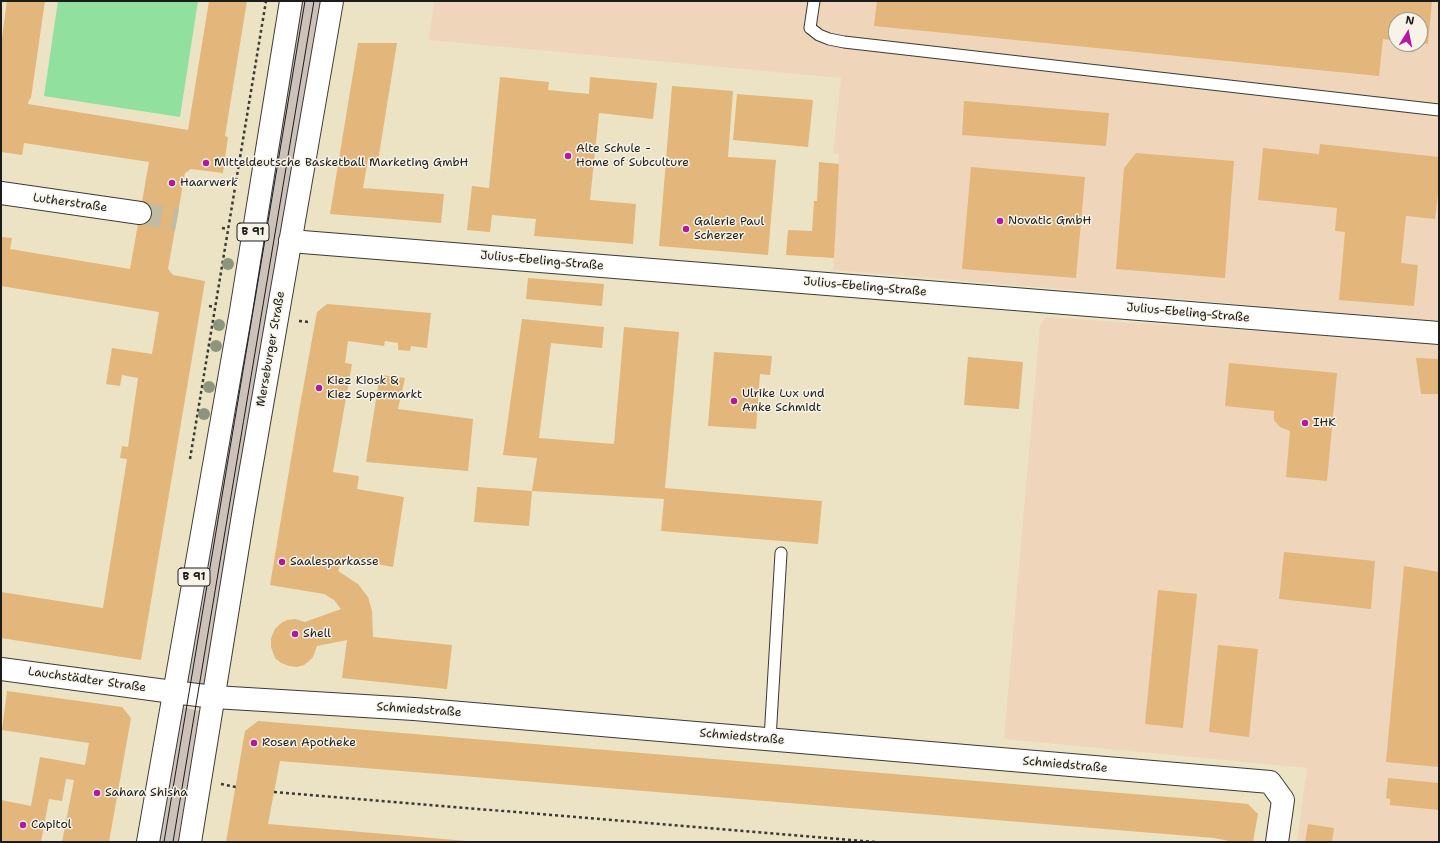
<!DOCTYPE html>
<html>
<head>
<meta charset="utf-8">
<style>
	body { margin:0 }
	#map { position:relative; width:1440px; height:843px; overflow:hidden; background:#ece3c4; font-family:"Shantell Sans",sans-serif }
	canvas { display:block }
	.frame { position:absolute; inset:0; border:2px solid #1c1c1c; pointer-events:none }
	.north { position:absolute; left:1388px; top:12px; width:40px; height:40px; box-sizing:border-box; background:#f7f3e8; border:1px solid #9f9d96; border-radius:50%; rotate:10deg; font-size:11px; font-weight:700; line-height:16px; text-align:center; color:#1c1c1c }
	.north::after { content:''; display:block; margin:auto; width:14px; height:18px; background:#b5179e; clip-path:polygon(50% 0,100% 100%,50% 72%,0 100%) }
</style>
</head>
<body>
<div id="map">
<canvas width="1440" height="843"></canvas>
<div class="frame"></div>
<div class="north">N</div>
</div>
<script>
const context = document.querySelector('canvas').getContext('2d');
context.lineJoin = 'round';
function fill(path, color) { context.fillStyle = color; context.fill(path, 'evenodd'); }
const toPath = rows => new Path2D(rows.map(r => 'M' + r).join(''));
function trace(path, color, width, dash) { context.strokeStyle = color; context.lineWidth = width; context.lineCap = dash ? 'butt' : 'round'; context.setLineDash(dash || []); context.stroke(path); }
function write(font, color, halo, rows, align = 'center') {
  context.font = font + ' "Shantell Sans",sans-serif'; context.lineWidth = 3; context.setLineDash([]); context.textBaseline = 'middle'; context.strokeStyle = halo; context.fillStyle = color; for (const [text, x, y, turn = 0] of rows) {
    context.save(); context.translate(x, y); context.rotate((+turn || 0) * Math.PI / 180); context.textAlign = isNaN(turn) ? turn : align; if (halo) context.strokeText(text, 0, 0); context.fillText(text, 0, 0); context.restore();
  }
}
fill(toPath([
	[434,1,1439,1,1439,321,833,270,839,164,839,154,833,153,841,78,429,40],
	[1396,20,1420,20,1420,44,1396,44],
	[1046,317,1439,343,1439,842,1297,842,1307,768,1004,739,1040,325]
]), '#efd6bb');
fill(toPath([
	[300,1,321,1,204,690,184,686],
	[180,706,199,711,178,842,158,842]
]), '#cdc2b9');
fill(toPath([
	[58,1,198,1,180,117,44,96]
]), '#92e09e');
fill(toPath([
	[7,1,45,1,31,98,29,100,28,104,188,130,209,1,247,1,225,136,228,137,223,173,191,169,185,173,168,269,173,275,205,281,141,660,1,638,1,592,103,608,127,459,120,458,122,446,128,447,138,378,122,375,120,386,106,384,112,348,152,354,159,312,1,286,1,237,12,238,10,249,130,269,149,162,24,143,22,155,1,152,1,45],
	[877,1,1432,1,1428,44,1420,43,1420,20,1396,20,1396,41,1383,39,1379,76,874,26],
	[358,43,397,43,378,161,368,159,363,188,444,194,441,223,330,214],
	[500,77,549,82,548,90,589,94,590,77,657,83,653,119,599,113,590,200,636,204,633,244,534,236,536,219,492,215,490,232,467,230,472,186,489,188],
	[672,86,733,91,728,157,776,160,768,255,659,246],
	[737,94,813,100,808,147,733,140],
	[964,101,1109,113,1106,146,962,135],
	[1320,144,1439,157,1439,185,1435,219,1406,216,1401,263,1418,265,1414,306,1339,300,1345,232,1335,231,1337,208,1258,200,1263,148,1319,154],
	[1136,153,1234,161,1225,278,1116,269,1124,168],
	[819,162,839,164,834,258,786,255,788,230,812,231,814,201,817,201],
	[971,167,1085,177,1076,278,962,269],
	[528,278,604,284,602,306,526,299],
	[327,304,431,313,427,348,411,346,410,351,398,350,398,343,385,341,384,346,348,341,345,363,352,364,333,472,359,476,357,489,404,497,393,567,343,558,338,571,358,584,368,597,372,611,373,637,452,645,447,689,342,678,347,640,317,646,313,657,309,661,304,665,297,667,289,666,281,663,275,658,271,647,271,638,275,629,281,623,287,620,295,619,305,622,341,609,334,600,324,594,270,585,299,411,317,312],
	[522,319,604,327,602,348,551,343,539,438,614,444,624,327,679,332,665,488,822,501,818,544,661,531,664,499,532,491,537,458,503,455],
	[714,352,772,356,770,375,760,374,756,429,708,426],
	[968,357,1023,362,1019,409,964,405],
	[1416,358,1439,359,1439,394,1421,394],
	[1229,363,1337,373,1327,481,1286,477,1290,431,1280,427,1274,420,1274,411,1225,406],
	[380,375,405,378,398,409,473,419,468,471,366,462],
	[477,487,532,491,529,526,474,522],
	[1284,552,1375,561,1371,609,1279,599],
	[1404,566,1439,572,1439,767,1386,762],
	[1158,590,1197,594,1183,728,1145,724],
	[1218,645,1258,649,1249,737,1209,732],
	[7,691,122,707,131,718,109,842,62,842,74,780,66,779,62,801,49,799,41,842,1,842,1,800,31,806,40,757,85,765,89,743,2,730],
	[258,721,1217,801,1248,804,1258,814,1253,842,1229,842,1229,841,1214,838,280,761,268,824,467,841,467,842,226,842,245,731],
	[1388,778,1439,783,1439,810,1390,805,1390,799,1386,798],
	[1308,824,1334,828,1332,842,1305,842]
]), '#e3b67b');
trace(toPath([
	[140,213,177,220]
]), '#c2bba2', 22, [22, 11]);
const lane = toPath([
	[814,1,810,28,819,35,829,39,844,42,1439,110],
	[770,739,781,553]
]);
const street = toPath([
	[1,193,140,213],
	[290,241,1439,333],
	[1,669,173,692],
	[214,697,414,709,1270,782,1283,800,1277,842]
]);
const primary = toPath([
	[173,692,214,697],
	[148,842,241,311,291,1],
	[190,842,244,509,332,1]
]);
trace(lane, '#3b3a35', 13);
trace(street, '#3b3a35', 24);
trace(primary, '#3b3a35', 24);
trace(toPath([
	[222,228,228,229],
	[209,306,215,307],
	[299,321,309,322],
	[190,459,266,1],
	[221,784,236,787],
	[274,792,876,842]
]), '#3b3a35', 2.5, [3, 3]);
trace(lane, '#fff', 11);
trace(street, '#fff', 22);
trace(primary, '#fff', 22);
trace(toPath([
	[164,842,305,1],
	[173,842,314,1]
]), '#1c1c1c', 1);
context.fillStyle = '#8d967d';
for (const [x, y] of [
	[228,264],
	[219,325],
	[216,346],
	[209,387],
	[204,414]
]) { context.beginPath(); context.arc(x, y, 6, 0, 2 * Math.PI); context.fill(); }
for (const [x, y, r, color] of [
	[568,156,4,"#b5179e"],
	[206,163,4,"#b5179e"],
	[172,183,4,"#b5179e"],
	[1000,221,4,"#b5179e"],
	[686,229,4,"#b5179e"],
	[319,388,4,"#b5179e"],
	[734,401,4,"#b5179e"],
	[1305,423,4,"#b5179e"],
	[282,562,4,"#b5179e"],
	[295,634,4,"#b5179e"],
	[254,743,4,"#b5179e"],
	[97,793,4,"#b5179e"],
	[23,825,4,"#b5179e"]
]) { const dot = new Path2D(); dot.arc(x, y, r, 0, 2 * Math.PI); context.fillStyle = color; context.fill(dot); trace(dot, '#f7f3e8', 1.5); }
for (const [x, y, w] of [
	[253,232,32],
	[194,577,32]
]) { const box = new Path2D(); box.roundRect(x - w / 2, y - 9, w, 18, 3); context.fillStyle = '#f7f3e8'; context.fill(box); trace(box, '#1c1c1c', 1); }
write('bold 11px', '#1c1c1c', null, [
	["B 91",253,232],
	["B 91",194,577]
]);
write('12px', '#1c1c1c', '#f7f3e8', [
	["Alte Schule -",576,149],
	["Home of Subculture",576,163],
	["Mitteldeutsche Basketball Marketing GmbH",214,163],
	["Haarwerk",180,183],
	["Novatic GmbH",1008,221],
	["Galerie Paul",694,222],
	["Scherzer",694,236],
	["Kiez Kiosk &",327,381],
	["Kiez Supermarkt",327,395],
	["Ulrike Lux und",742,394],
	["Anke Schmidt",742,408],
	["IHK",1313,423],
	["Saalesparkasse",290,562],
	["Shell",303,634],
	["Rosen Apotheke",262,743],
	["Sahara Shisha",105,793],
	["Capitol",31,825]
], 'left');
write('12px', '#1c1c1c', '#f7f3e8', [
	["Lutherstraße",70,203,8],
	["Julius-Ebeling-Straße",542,261,5],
	["Julius-Ebeling-Straße",865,287,5],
	["Julius-Ebeling-Straße",1188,313,5],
	["Merseburger Straße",271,349,-80],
	["Lauchstädter Straße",87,680,8],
	["Schmiedstraße",419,710,4],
	["Schmiedstraße",742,737,5],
	["Schmiedstraße",1065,765,5]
]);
</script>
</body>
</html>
